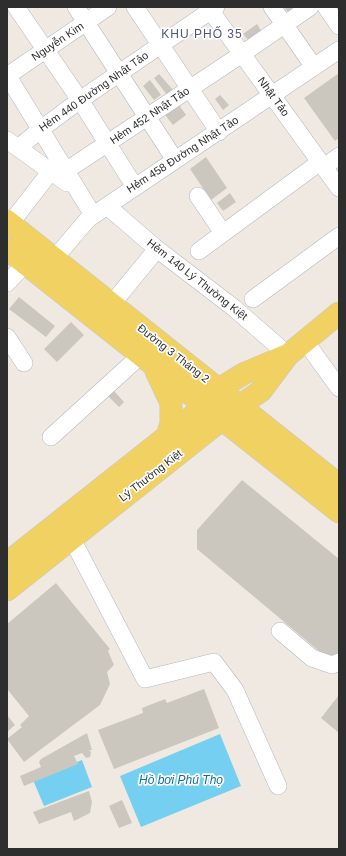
<!DOCTYPE html>
<html>
<head>
<meta charset="utf-8">
<style>
	body { margin:0 }
	#map { position:relative; width:346px; height:856px; overflow:hidden; background:#efe9e1; font-family:Helvetica,sans-serif }
	canvas { display:block }
	.frame { position:absolute; inset:0; border:8px solid #2e2e2e; pointer-events:none }
</style>
</head>
<body>
<div id="map">
<canvas width="346" height="856"></canvas>
<div class="frame"></div>
</div>
<script>
const context = document.querySelector('canvas').getContext('2d');
context.lineJoin = 'round';
function fill(path, color) { context.fillStyle = color; context.fill(path, 'evenodd'); }
const toPath = rows => new Path2D(rows.map(r => 'M' + r).join(''));
function trace(path, color, width, dash) { context.strokeStyle = color; context.lineWidth = width; context.lineCap = dash ? 'butt' : 'round'; context.setLineDash(dash || []); context.stroke(path); }
function write(font, color, halo, rows, align = 'center') {
  context.font = font + ' Helvetica,sans-serif'; context.lineWidth = 3.5; context.setLineDash([]); context.textBaseline = 'middle'; context.strokeStyle = halo; context.fillStyle = color; for (const [text, x, y, turn = 0] of rows) {
    context.save(); context.translate(x, y); context.rotate((+turn || 0) * Math.PI / 180); context.textAlign = isNaN(turn) ? turn : align; if (halo) context.strokeText(text, 0, 0); context.fillText(text, 0, 0); context.restore();
  }
}
fill(toPath([
	[220,734,241,786,141,827,120,776],
	[82,760,92,787,44,806,33,780]
]), '#75cff0');
fill(toPath([
	[284,7,295,7,288,12],
	[257,24,262,32,249,41,243,34],
	[339,73,339,138,335,141,304,98],
	[159,74,174,91,168,96,154,78],
	[150,80,161,95,154,100,143,86],
	[220,95,229,105,223,110,215,99],
	[179,105,186,115,173,125,165,115],
	[206,157,227,188,211,200,190,169],
	[230,193,236,202,223,211,217,203],
	[19,297,55,326,46,337,9,309],
	[71,322,84,335,57,362,44,349],
	[114,391,124,402,119,407,108,396],
	[242,480,339,559,339,658,331,661,197,549,197,530],
	[56,583,110,649,108,651,114,665,107,672,110,684,100,705,24,762,7,739,22,727,20,725,29,716,7,689,7,624],
	[204,689,219,728,114,769,98,730,143,713,142,708,165,699,167,703],
	[339,695,339,733,321,718],
	[7,715,15,725,7,732],
	[87,733,92,750,89,750,91,752,90,757,86,758,82,753,74,756,78,764,24,786,20,776,41,767,39,762,41,759],
	[89,791,92,802,90,813,74,821,71,812,39,824,33,812],
	[122,800,132,823,119,828,109,806]
]), '#cbc7bf');
const minor = toPath([
	[16,7,80,100,135,187],
	[76,7,175,160],
	[135,7,219,132],
	[208,7,339,188],
	[272,7,314,67],
	[326,7,339,26],
	[7,75,93,215],
	[7,76,108,7],
	[7,140,67,183],
	[18,148,41,129,80,100,216,7],
	[324,167,339,156],
	[58,176,242,54,310,7],
	[198,196,223,233],
	[107,206,157,249,234,308,288,355],
	[10,224,51,171],
	[199,251,320,162],
	[54,259,88,219,107,206,339,50],
	[7,283,34,255],
	[253,299,339,236],
	[111,305,157,249],
	[7,337,24,363],
	[305,341,339,388],
	[51,437,140,356],
	[72,539,145,679,214,662,235,690,278,786],
	[280,631,312,658,332,665,339,662]
]);
const major = toPath([
	[7,221,339,485],
	[7,249,339,512],
	[156,371,171,403,171,424,167,436],
	[7,563,195,414,202,405,219,389,243,374,288,355,339,313],
	[7,590,239,406,261,391,288,355]
]);
trace(minor, '#b4b7c1', 18);
trace(major, '#c9c9c9', 23);
trace(minor, '#fff', 17);
trace(major, '#f2d163', 22);
write('11px', '#2e2e2e', '#fff', [
	["Nguyễn Kim",58,42,-34],
	["Hẻm 440 Đường Nhật Tảo",94,92,-35],
	["Nhật Tảo",273,97,54],
	["Hẻm 452 Nhật Tảo",150,116,-34],
	["Hẻm 458 Đường Nhật Tảo",183,155,-33],
	["Hẻm 140 Lý Thường Kiệt",197,280,38],
	["Đường 3 Tháng 2",173,354,38],
	["Lý Thường Kiệt",151,476,-38]
]);
context.letterSpacing = '1px';
write('12px', '#4d5680', '#fff', [
	["KHU PHỐ 35",202,35]
]);
context.letterSpacing = '0px';
write('italic 12px', '#0d6fa3', '#fff', [
	["Hồ bơi Phú Thọ",181,781]
]);
</script>
</body>
</html>
